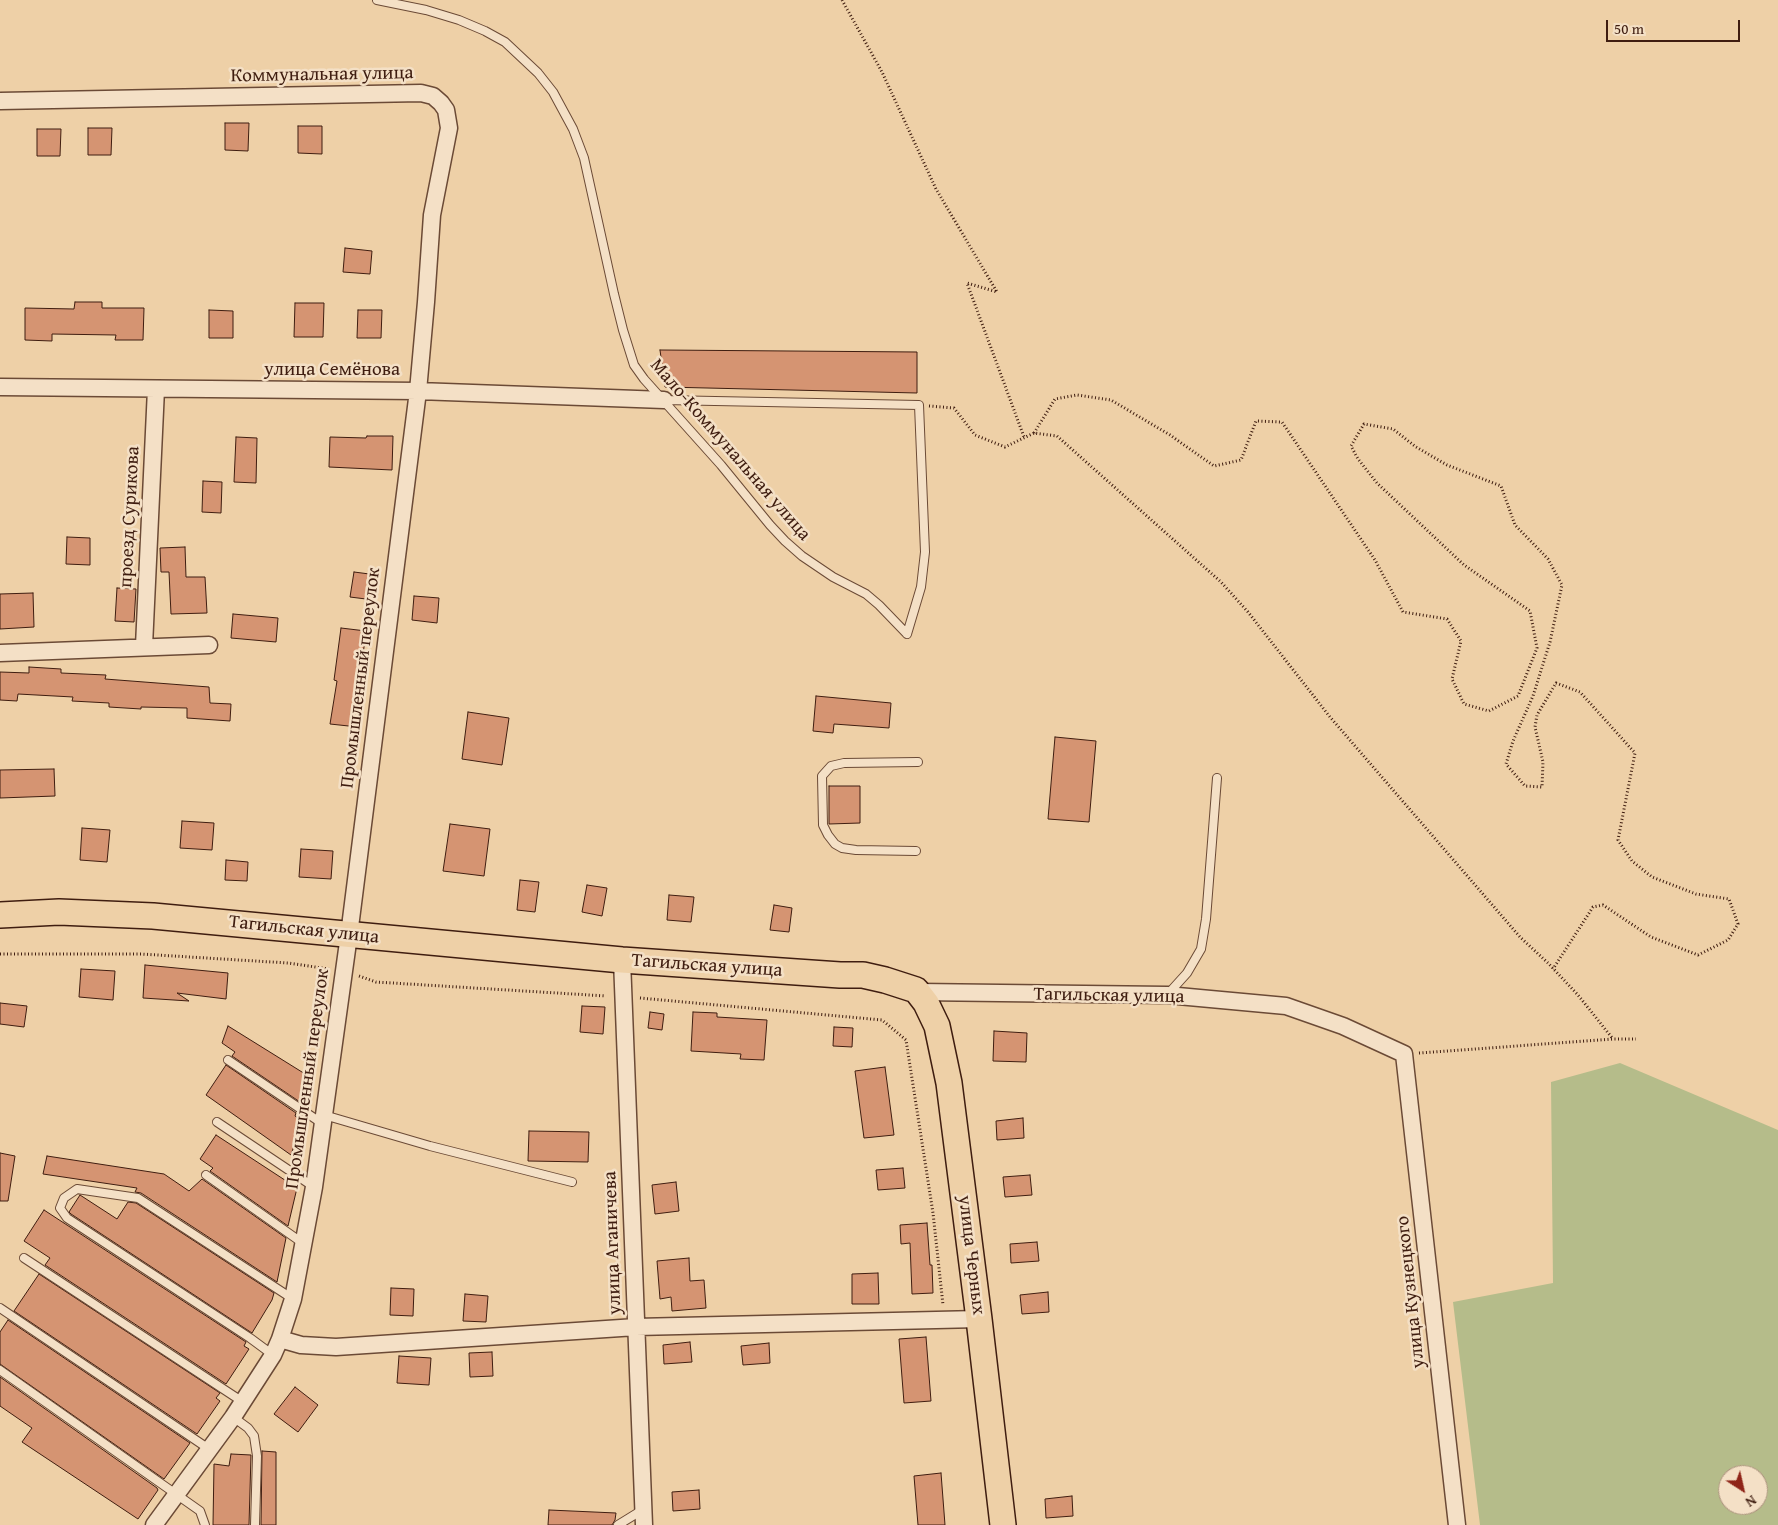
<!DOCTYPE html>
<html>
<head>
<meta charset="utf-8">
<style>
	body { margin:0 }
	#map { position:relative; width:1778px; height:1525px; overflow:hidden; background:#eed0a7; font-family:"Gentium Book Plus",serif }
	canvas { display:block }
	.north { position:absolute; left:1718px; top:1465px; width:50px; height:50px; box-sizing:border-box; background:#f4e0c6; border:1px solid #ac927d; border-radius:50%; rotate:145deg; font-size:14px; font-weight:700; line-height:20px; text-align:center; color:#3f1d10 }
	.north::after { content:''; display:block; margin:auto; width:18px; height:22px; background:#8f2418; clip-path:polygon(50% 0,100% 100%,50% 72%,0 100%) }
	.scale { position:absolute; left:1606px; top:20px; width:134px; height:22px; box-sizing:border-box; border:2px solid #3f1d10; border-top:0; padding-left:6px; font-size:15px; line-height:18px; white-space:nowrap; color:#3f1d10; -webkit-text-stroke:4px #f4e0c6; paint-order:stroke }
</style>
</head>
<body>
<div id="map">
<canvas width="1778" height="1525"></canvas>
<div class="north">N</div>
<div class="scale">50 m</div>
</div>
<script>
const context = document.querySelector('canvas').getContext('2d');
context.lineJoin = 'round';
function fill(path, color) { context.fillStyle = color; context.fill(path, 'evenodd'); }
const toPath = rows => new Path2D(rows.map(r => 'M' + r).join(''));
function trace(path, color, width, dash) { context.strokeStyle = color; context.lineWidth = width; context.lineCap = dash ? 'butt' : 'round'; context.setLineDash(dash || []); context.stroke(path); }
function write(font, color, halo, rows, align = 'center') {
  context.font = font + ' "Gentium Book Plus",serif'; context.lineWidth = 5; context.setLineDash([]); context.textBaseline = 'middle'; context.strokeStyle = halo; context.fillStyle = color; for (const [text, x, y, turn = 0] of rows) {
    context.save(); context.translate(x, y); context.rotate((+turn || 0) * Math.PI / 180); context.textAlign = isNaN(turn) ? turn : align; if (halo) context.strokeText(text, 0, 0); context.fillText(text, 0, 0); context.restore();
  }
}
fill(toPath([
	[1620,1063,1778,1130,1778,1525,1480,1525,1453,1302,1553,1283,1551,1082],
	[1728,1475,1758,1475,1758,1505,1728,1505]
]), '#b5bc8a');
const building = toPath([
	[225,123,249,123,248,151,225,150,225,123],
	[298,126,322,126,322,154,298,153,298,126],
	[88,128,112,128,111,155,88,155,88,128],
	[37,129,61,129,60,156,37,156,37,129],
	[345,248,372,251,370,274,343,272,345,248],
	[75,302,102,302,102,308,144,308,143,340,115,340,116,335,52,334,52,341,25,340,25,308,74,309,75,302],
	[295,303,324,303,323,337,294,337,295,303],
	[209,310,233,311,233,338,209,338,209,310],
	[358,310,382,310,381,338,357,338,358,310],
	[660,350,917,352,917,393,665,387,660,350],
	[367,436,393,436,392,470,329,467,330,437,366,438,367,436],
	[236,437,257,438,256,483,234,482,236,437],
	[203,481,222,482,221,513,202,512,203,481],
	[67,537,90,538,90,565,66,564,67,537],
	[185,547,186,577,205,577,207,613,171,614,169,572,161,572,160,548,185,547],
	[354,572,377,575,374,600,350,597,354,572],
	[117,588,136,589,134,622,115,621,117,588],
	[33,593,34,627,0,629,0,594,33,593],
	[414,596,439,598,437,623,412,620,414,596],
	[233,614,278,618,276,642,231,638,233,614],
	[341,628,366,631,358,695,363,696,358,727,330,724,337,681,334,680,341,628],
	[29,667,61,669,61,673,106,675,105,679,209,687,210,703,231,704,230,721,187,718,187,708,141,707,141,709,109,707,109,703,72,701,73,697,18,694,17,701,0,700,0,672,29,673,29,667],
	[816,696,891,703,889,728,834,724,833,733,813,731,816,696],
	[468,712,509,718,502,765,462,759,468,712],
	[1055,737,1096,741,1089,822,1048,819,1055,737],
	[54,769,55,796,0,798,0,770,54,769],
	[829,786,860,786,860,823,829,824,829,786],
	[182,821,214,823,212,850,180,848,182,821],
	[450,824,490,829,484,876,443,871,450,824],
	[82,828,110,830,107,862,80,860,82,828],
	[301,849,333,851,331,879,299,877,301,849],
	[226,860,248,862,247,881,225,880,226,860],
	[520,880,539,882,535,912,517,910,520,880],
	[587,885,607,888,602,916,582,912,587,885],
	[669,895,694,897,691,922,667,920,669,895],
	[774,905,792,908,789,932,770,930,774,905],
	[145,965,228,973,226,999,177,993,189,1001,143,998,145,965],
	[81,969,115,971,113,1000,79,997,81,969],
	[0,1003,27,1006,24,1027,0,1024,0,1003],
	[582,1006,605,1007,603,1034,580,1032,582,1006],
	[650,1012,664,1014,662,1030,648,1028,650,1012],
	[693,1012,717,1013,717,1017,767,1020,764,1060,740,1059,741,1054,691,1051,693,1012],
	[228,1026,310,1077,300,1102,232,1056,235,1052,222,1043,228,1026],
	[834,1027,853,1028,852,1047,833,1046,834,1027],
	[994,1031,1027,1033,1026,1062,993,1061,994,1031],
	[226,1065,296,1113,295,1116,302,1121,291,1155,206,1095,226,1065],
	[885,1067,894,1135,864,1138,855,1071,885,1067],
	[1023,1118,1024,1138,997,1140,996,1121,1023,1118],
	[529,1131,589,1132,588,1162,528,1161,529,1131],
	[216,1135,297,1188,288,1226,210,1171,213,1168,200,1159,216,1135],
	[0,1153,15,1156,8,1201,0,1201,0,1153],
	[47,1156,164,1174,189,1191,202,1179,286,1238,277,1282,141,1193,135,1192,137,1188,43,1174,47,1156],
	[903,1168,905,1188,878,1190,876,1170,903,1168],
	[1030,1175,1032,1195,1005,1197,1003,1177,1030,1175],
	[676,1182,679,1211,655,1214,652,1185,676,1182],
	[80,1195,117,1219,128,1202,136,1203,274,1293,272,1300,252,1333,71,1214,69,1212,80,1195],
	[44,1210,246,1342,244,1346,249,1349,226,1384,45,1265,50,1258,24,1241,44,1210],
	[927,1223,930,1265,932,1265,933,1293,912,1294,910,1243,901,1244,900,1225,927,1223],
	[1037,1242,1039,1261,1011,1263,1010,1244,1037,1242],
	[689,1258,690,1281,704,1280,706,1308,672,1311,671,1297,660,1299,657,1261,689,1258],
	[878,1273,879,1304,852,1304,852,1274,878,1273],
	[39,1274,220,1393,216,1398,220,1401,197,1434,14,1311,39,1274],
	[391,1288,414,1289,413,1316,390,1315,391,1288],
	[1048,1292,1049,1312,1022,1314,1020,1295,1048,1292],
	[465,1294,488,1296,486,1322,463,1321,465,1294],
	[8,1320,190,1443,164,1479,0,1364,0,1332,8,1320],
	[926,1337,931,1401,904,1403,899,1339,926,1337],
	[690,1342,692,1362,664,1364,663,1345,690,1342],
	[769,1343,770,1363,743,1365,741,1346,769,1343],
	[492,1352,493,1376,470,1377,469,1353,492,1352],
	[399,1356,431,1358,429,1385,397,1383,399,1356],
	[0,1377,157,1488,158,1490,138,1519,22,1442,32,1428,0,1406,0,1377],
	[295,1387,318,1405,298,1432,274,1414,295,1387],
	[262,1451,276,1452,276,1525,261,1525,262,1451],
	[231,1454,251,1455,249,1525,213,1525,214,1464,229,1466,231,1454],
	[941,1473,945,1525,918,1525,914,1476,941,1473],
	[699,1490,700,1509,673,1511,672,1492,699,1490],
	[1072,1496,1073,1516,1046,1518,1045,1499,1072,1496],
	[549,1510,616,1513,615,1520,612,1525,548,1525,549,1510]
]);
fill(building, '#d59472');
trace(building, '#3f1d10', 1);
const lane = toPath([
	[377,0,426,10,459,20,485,31,505,42,538,73,553,92,573,129,584,158,614,294,623,330,634,365,644,379,721,465,770,525,785,541,802,556,833,577,866,594,879,605,907,634],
	[664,400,919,405,925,552,921,587,907,634],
	[916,851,856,850,842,848,835,844,828,835,823,825,822,776,831,766,844,763,918,762],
	[1168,994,1187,973,1201,949,1206,919,1217,778],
	[228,1060,323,1124],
	[324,1115,430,1146,572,1182],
	[217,1122,314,1187],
	[206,1175,304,1244],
	[24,1258,243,1402],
	[0,1308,209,1449],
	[273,1355,250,1338,67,1218,60,1208,64,1198,77,1189,138,1198,293,1299],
	[0,1370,200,1511,205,1525],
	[233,1417,248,1428,254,1436,257,1456,255,1525],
	[618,1525,644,1509]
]);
const street = toPath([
	[0,101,421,93,433,96,441,103,446,110,449,128,432,215,426,302,418,391,349,935,314,1187,293,1299,280,1339,273,1355,233,1417,154,1525],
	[0,387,418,391,664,400],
	[144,646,156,389],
	[0,653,209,645],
	[622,960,644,1525],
	[918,992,1167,995,1286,1006,1343,1026,1404,1054,1457,1525],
	[280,1339,301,1345,336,1347,636,1327,979,1319]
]);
const primary = toPath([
	[0,915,59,912,153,916,622,960,840,975,863,975,885,980,916,990,926,1003,937,1026,949,1083,979,1319,1003,1525]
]);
trace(lane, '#6b4a36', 10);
trace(street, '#6b4a36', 19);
trace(primary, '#3f1d10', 28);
trace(toPath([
	[842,0,882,72,936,189,997,292,967,283,1024,437],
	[929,406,954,408,975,435,1005,447,1034,433,1057,436,1221,582,1248,612,1330,717,1520,937,1548,963,1578,995,1613,1039],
	[1034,433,1055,399,1077,395,1111,400,1170,435,1214,466,1241,460,1256,421,1282,422,1375,560,1403,612,1447,619,1461,641,1452,679,1464,704,1489,711,1518,696,1537,648,1530,611,1464,565,1377,483,1358,459,1351,446,1364,424,1393,429,1416,447,1447,465,1501,486,1515,525,1548,559,1562,585,1550,642,1533,696,1513,741,1506,764,1525,786,1542,787,1543,762,1535,727,1537,715,1556,683,1580,692,1635,753,1618,840,1632,861,1652,877,1696,894,1729,899,1738,924,1728,940,1698,955,1651,937,1603,905,1593,907,1553,969],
	[0,954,141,954,288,963,329,969],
	[359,976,376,982,606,996],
	[640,998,882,1020,906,1040,933,1213,943,1305],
	[1419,1053,1613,1039,1636,1039]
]), '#3f1d10', 3, [1, 2.5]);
trace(lane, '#f4e0c6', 8);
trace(street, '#f4e0c6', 16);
trace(primary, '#eed0a7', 25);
write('19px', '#3f1d10', '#f4e0c6', [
	["Коммунальная улица",322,75,-1],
	["улица Семёнова",332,370],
	["Мало-Коммунальная улица",730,450,49],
	["проезд Сурикова",130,517,-87],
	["Промышленный переулок",361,678,-83],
	["Тагильская улица",304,930,6],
	["Тагильская улица",707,966,4],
	["Тагильская улица",1109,996,1],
	["Промышленный переулок",308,1079,-82],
	["улица Аганичева",613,1243,-92],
	["улица Черных",971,1255,83],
	["улица Кузнецкого",1411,1292,-96]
]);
</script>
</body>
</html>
